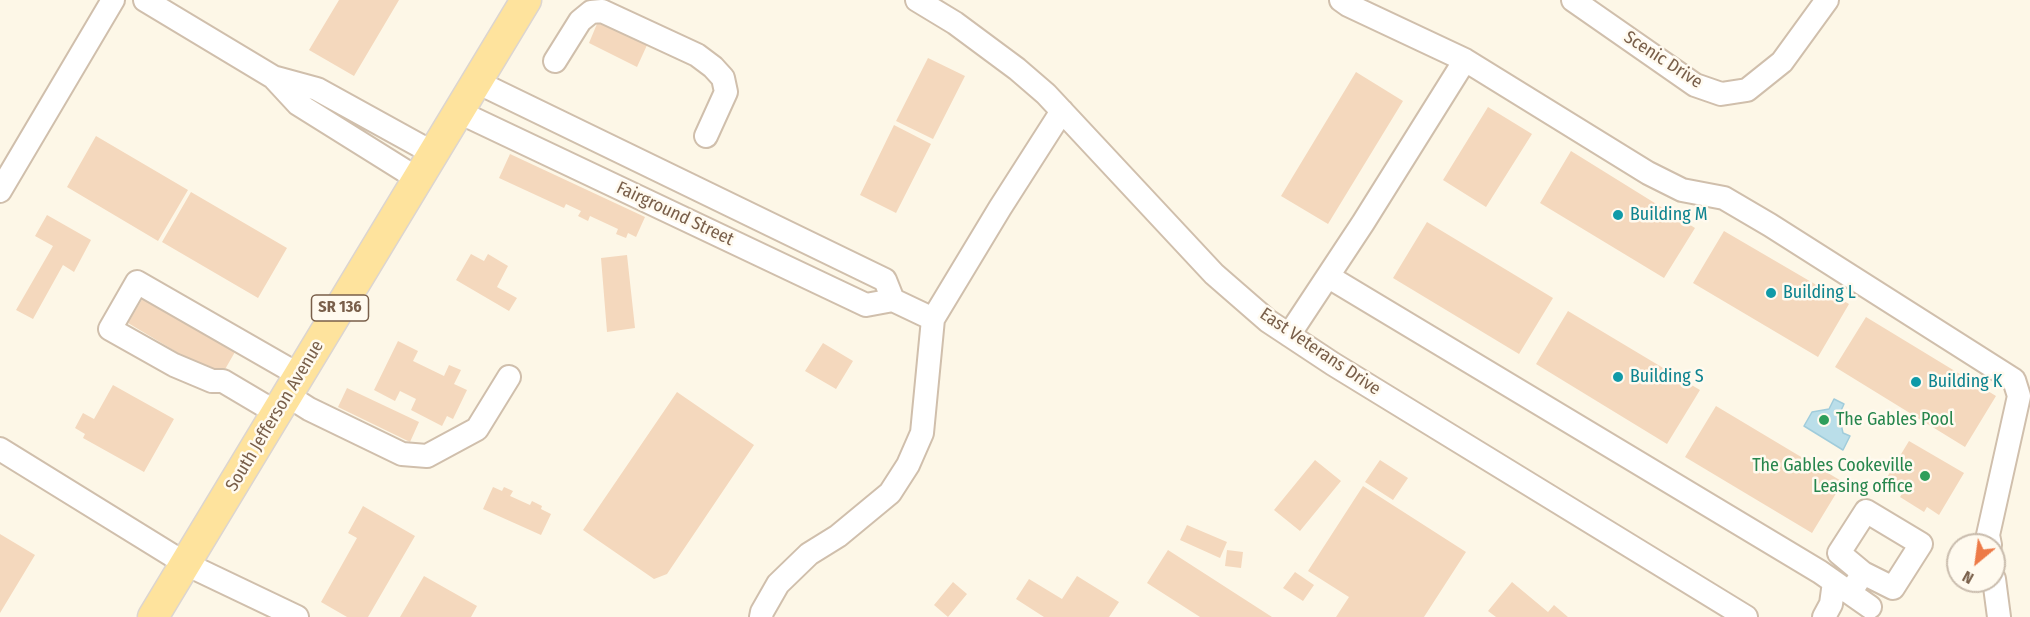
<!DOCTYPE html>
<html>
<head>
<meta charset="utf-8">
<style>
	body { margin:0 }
	#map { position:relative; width:2030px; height:617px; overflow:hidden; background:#fdf7e7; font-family:"Fira Sans Condensed",sans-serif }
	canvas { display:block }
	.north { position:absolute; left:1946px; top:533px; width:60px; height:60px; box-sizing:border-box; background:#fffaef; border:2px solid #c9bcad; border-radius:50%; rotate:209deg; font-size:16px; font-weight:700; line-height:24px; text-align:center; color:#795f4a }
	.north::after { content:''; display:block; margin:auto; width:21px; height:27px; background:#ed7a47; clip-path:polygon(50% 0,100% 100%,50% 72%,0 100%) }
</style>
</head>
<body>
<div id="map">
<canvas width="2030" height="617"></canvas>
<div class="north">N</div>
</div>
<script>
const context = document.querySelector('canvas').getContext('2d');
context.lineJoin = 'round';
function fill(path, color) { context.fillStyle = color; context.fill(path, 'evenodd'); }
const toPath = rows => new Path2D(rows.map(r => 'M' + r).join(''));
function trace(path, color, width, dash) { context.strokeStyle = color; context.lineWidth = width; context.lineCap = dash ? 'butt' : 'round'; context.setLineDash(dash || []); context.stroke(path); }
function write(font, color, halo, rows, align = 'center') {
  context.font = font + ' "Fira Sans Condensed",sans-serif'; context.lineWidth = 5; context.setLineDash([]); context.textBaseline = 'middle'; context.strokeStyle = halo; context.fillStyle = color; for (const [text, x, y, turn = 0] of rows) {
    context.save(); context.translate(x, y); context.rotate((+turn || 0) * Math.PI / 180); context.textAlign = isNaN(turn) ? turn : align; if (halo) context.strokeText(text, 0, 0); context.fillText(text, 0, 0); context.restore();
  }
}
const water = toPath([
	[1834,399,1844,404,1839,415,1843,433,1850,436,1843,450,1804,426,1812,412,1829,409,1834,399]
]);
fill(water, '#badee9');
trace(water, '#a0ccdb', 1.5);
fill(toPath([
	[339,0,399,0,354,76,309,50],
	[599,19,648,43,637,67,589,43],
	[928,58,965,76,933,139,896,121],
	[1356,72,1403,101,1328,224,1281,196],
	[1488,107,1532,134,1486,207,1443,180],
	[894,125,931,144,896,213,860,195],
	[96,136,188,190,158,241,67,187],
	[1571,151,1695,228,1664,278,1540,203],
	[510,154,645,217,636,237,628,233,626,238,616,234,618,229,590,216,588,221,578,216,581,211,566,204,564,208,499,178],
	[191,192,287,248,258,298,162,242],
	[47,215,91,240,74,272,63,265,33,319,16,310,53,246,35,236],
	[1427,222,1553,298,1519,354,1393,278],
	[1724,231,1849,304,1818,357,1693,283],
	[471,254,484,261,488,254,508,266,497,287,517,298,509,311,456,280],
	[627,255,635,328,607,332,601,258],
	[147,291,239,345,220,378,128,323],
	[1568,311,1700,390,1667,444,1536,364],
	[1866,317,1996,396,1965,447,1835,367],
	[398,341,418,351,413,361,444,376,449,365,461,370,454,384,467,390,453,419,447,416,442,426,411,410,416,399,400,391,395,401,374,390],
	[823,343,853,361,836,389,805,371],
	[113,385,174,419,144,472,83,438,85,434,75,428,83,413,94,419],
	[347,388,419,422,410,442,338,407],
	[677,392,754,445,667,574,654,579,583,530],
	[1716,406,1843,482,1812,533,1685,457],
	[1909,441,1964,473,1939,515,1927,507,1924,512,1900,497,1904,490,1886,479],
	[1315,460,1341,481,1300,531,1274,510],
	[1380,460,1408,478,1393,500,1365,482],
	[1363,486,1466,552,1424,617,1336,617,1349,597,1308,571],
	[493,487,502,491,504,487,513,491,510,496,530,505,532,501,542,506,541,509,551,514,541,535,483,509],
	[363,506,415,536,368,617,347,617,321,602,357,538,348,533],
	[1187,525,1227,542,1220,558,1180,540],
	[0,534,35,555,0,613],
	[1168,550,1272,617,1200,617,1147,583],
	[1227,550,1243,552,1241,568,1225,566],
	[1295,572,1314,585,1303,601,1283,588],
	[424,576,477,606,471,617,400,617],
	[1077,576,1119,602,1109,617,1044,617,1016,599,1029,579,1062,599],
	[953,582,967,594,948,617,934,605],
	[1512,582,1548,612,1554,605,1568,617,1496,617,1488,611]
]), '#f4d8bd');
const minor = toPath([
	[145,0,273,77,317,89,433,153],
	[917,0,955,23,1017,69,1046,94,1214,274,1268,321,1333,364,1746,617],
	[1341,0,1348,5,1465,60,1648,173,1682,190,1724,198,1770,225,2014,380,2019,396,1988,535,1990,545],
	[1573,0,1695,85,1721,94,1747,90,1782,62,1827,0],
	[555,61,580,21,591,12,602,11,697,55,713,67,723,78,726,92,706,136],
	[273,77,298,104,418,179],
	[477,82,885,280,893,300],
	[459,112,866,305,893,300,933,319],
	[0,191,113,0],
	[1329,277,1820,572,1870,607],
	[1289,335,1363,223,1465,60],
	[287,395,309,409,402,454,427,456,477,429,509,377],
	[277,413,223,381,212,381,174,365,110,329,137,282,299,375],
	[0,449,186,564,297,617],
	[1994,579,1999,617],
	[1850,593,1863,573,1893,588,1921,544,1866,511,1839,553,1863,573],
	[761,617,762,612,778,584,809,554,838,536,890,493,908,465,922,433,933,319,1000,208,1062,111],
	[1824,617,1831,604,1834,582]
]);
const major = toPath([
	[153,617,526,0]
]);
trace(minor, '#d0bfac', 26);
trace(major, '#dcd5d0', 33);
trace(minor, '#fff', 22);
trace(major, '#fee39d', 30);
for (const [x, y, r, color] of [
	[1618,215,6,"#0f9aa8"],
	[1771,293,6,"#0f9aa8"],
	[1618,377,6,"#0f9aa8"],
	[1916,382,6,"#0f9aa8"],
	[1824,420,6,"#2e9e5b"],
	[1925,476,6,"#2e9e5b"]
]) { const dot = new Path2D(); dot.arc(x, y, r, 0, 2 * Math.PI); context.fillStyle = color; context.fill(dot); trace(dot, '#fffaef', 2); }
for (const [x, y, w] of [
	[340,308,57]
]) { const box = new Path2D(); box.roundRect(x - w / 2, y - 13, w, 26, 4.5); context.fillStyle = '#fffaef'; context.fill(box); trace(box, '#795f4a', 1.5); }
write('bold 16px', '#795f4a', null, [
	["SR 136",340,308]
]);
write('18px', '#795f4a', '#fffaef', [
	["Scenic Drive",1663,60,33],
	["Fairground Street",675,214,25],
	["East Veterans Drive",1320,352,34],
	["South Jefferson Avenue",275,416,-59]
]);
write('18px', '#0d838f', '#fffaef', [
	["Building M",1630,215],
	["Building L",1783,293],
	["Building S",1630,377],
	["Building K",1928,382]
], 'left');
write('18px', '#27864d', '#fffaef', [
	["The Gables Pool",1836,420],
	["The Gables Cookeville",1913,466,"right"],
	["Leasing office",1913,487,"right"]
], 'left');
</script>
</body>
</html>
